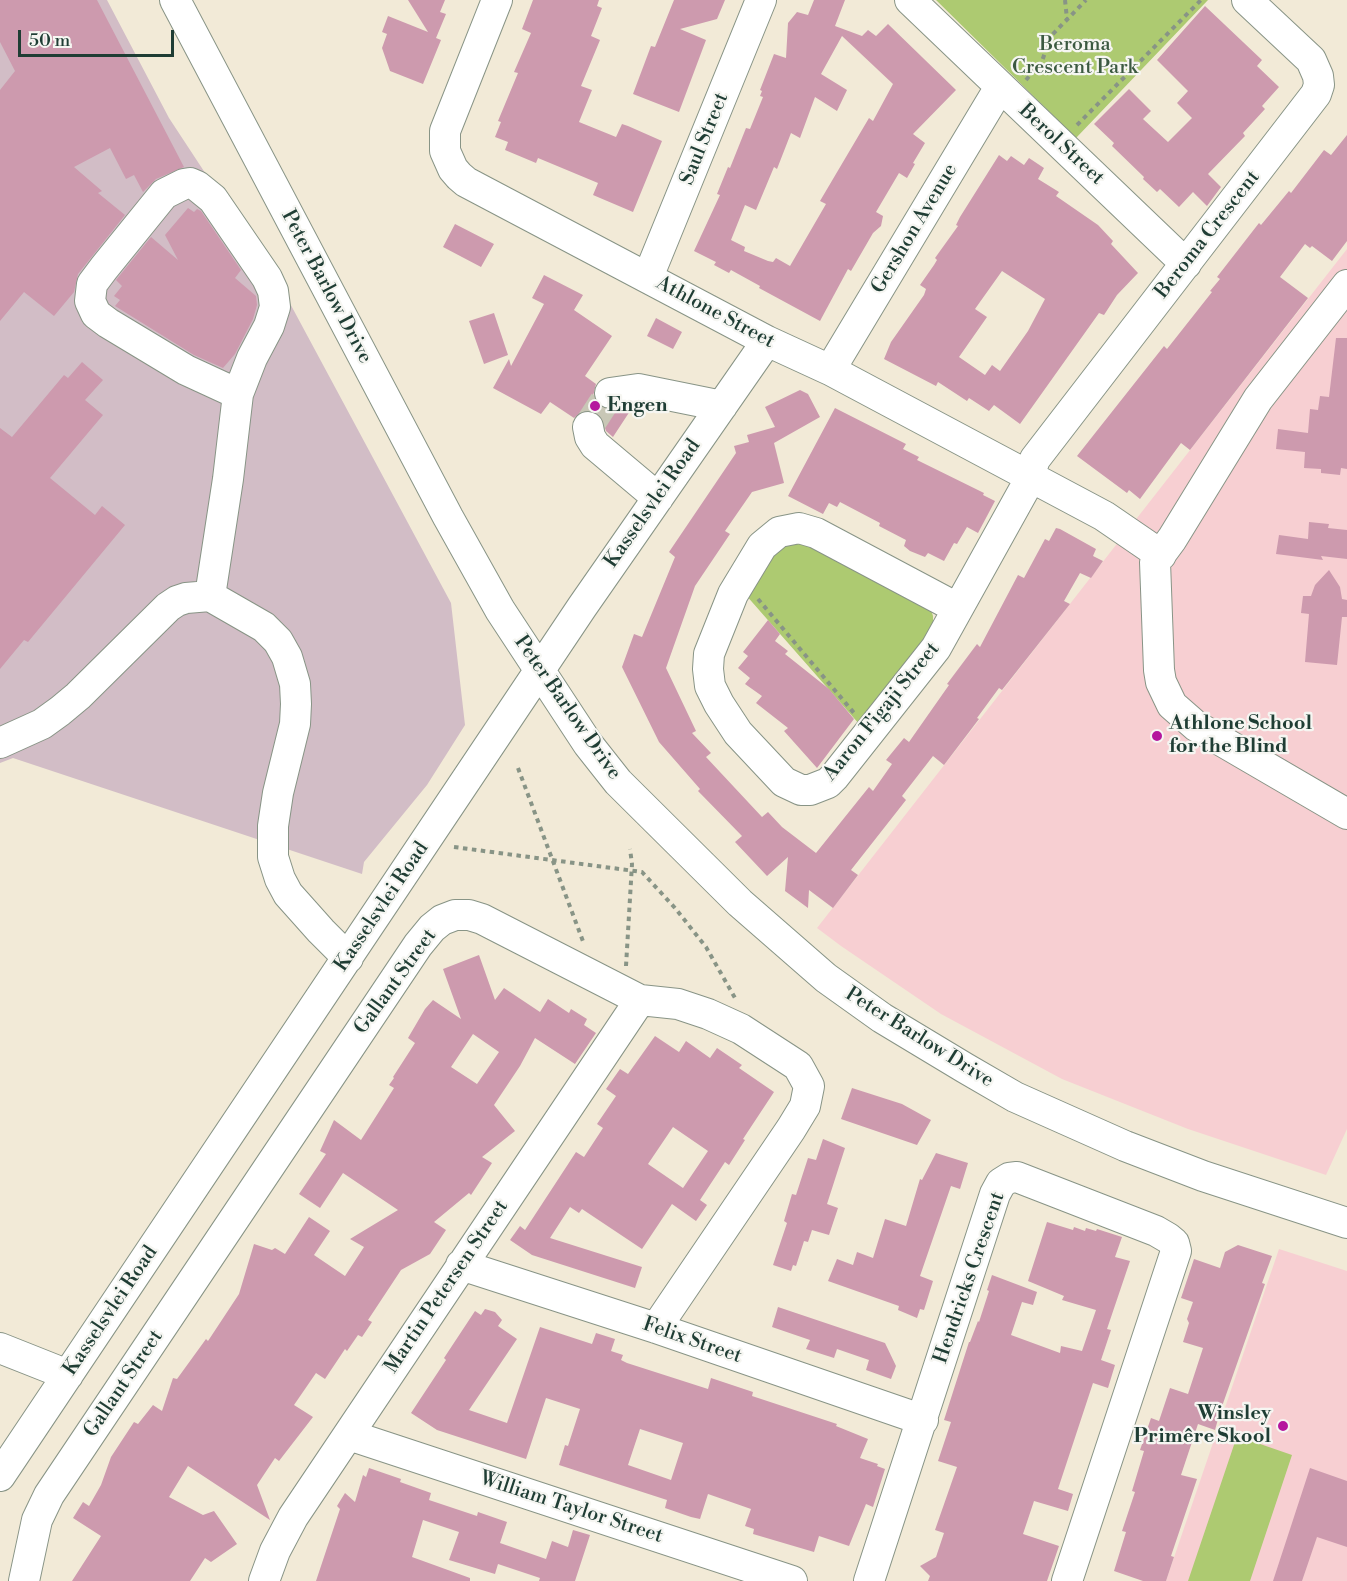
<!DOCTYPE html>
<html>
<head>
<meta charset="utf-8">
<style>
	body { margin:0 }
	#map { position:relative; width:1347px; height:1581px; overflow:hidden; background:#f2ead7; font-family:"Libre Bodoni",serif }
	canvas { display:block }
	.scale { position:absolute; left:18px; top:30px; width:156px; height:27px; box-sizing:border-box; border:3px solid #1f3d34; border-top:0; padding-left:8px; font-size:18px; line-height:21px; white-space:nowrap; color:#1f3d34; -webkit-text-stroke:4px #f6f6f2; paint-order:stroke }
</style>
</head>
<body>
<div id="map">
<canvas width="1347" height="1581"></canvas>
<div class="scale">50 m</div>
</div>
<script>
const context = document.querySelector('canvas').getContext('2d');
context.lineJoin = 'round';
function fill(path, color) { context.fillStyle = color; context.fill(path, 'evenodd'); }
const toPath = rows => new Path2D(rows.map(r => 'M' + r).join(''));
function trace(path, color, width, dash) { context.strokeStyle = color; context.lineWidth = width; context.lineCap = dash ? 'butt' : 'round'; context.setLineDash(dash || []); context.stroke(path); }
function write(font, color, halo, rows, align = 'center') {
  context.font = font + ' "Libre Bodoni",serif'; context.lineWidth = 4.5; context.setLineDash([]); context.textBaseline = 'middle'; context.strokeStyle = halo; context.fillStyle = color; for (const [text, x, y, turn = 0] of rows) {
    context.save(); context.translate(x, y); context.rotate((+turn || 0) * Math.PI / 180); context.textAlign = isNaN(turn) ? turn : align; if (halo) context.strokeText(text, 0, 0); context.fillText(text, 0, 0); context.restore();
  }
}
fill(toPath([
	[1347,249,1347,1129,1326,1175,1188,1129,1062,1079,941,1014,841,946,817,928],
	[1279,1249,1347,1271,1347,1581,1166,1581]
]), '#f7cfd2');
fill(toPath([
	[0,0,107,0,169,118,286,296,451,603,465,725,427,785,364,862,362,874,13,758,0,763]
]), '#d2bdc6');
fill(toPath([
	[936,0,1208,0,1076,138],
	[799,538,931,610,933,616,933,629,860,725,745,594,766,558],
	[1237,1436,1292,1455,1250,1581,1188,1581]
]), '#adca71');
fill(toPath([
	[0,0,97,0,184,167,156,179,143,192,134,175,126,179,110,148,74,167,102,191,98,193,125,215,78,274,74,292,54,316,24,292,0,321,0,90,15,71,0,42],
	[408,0,445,0,440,12,446,14,436,38,441,40,423,84,390,71,382,48,387,34,382,32,388,16,428,32],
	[533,0,599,0,597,6,602,8,591,36,600,40,581,86,592,90,579,122,616,137,622,124,628,126,662,141,633,212,593,195,598,183,538,158,536,163,505,150,508,142,495,137,501,122,498,121,518,73,514,72,531,33,522,29],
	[674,0,725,0,717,19,680,29,706,40,679,112,633,94,651,46,655,47],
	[814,0,845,0,835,26,862,36,868,30,876,36,888,24,956,90,913,134,925,143,913,163,915,164,907,178,899,173,876,212,883,216,881,226,873,233,851,271,848,269,820,321,759,288,760,286,731,270,729,273,714,265,716,262,694,251,720,195,717,194,728,167,730,168,746,128,750,129,763,97,760,96,762,91,760,90,774,54,786,58,788,23,797,12,808,15],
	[842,36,893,84,873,121,869,118,820,201,826,204,790,266,776,258,773,262,768,261,744,251,745,247,731,240,745,205,756,210,774,167,777,169,791,133,800,138,815,97,837,111,847,90,821,74],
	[1205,6,1262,60,1257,66,1279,87,1262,106,1265,109,1243,133,1245,136,1208,174,1221,187,1207,206,1193,192,1179,207,1160,189,1157,192,1143,179,1144,177,1112,146,1114,143,1094,124,1129,89,1151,111,1143,119,1168,142,1192,118,1177,103,1188,91,1157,60],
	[1347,135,1347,241,1332,261,1312,246,1310,248,1305,244,1280,277,1308,298,1190,450,1181,443,1140,499,1129,490,1127,493,1077,456,1164,346,1167,349,1212,292,1210,291,1220,279,1217,277,1259,223,1261,225,1289,191,1291,193,1324,150,1331,155],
	[999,155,1007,161,1011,156,1024,165,1029,158,1044,168,1038,179,1059,192,1056,196,1098,225,1113,241,1111,244,1138,273,1117,295,1104,315,1099,313,1020,424,994,405,989,411,969,398,967,401,938,382,936,386,884,359,891,342,924,295,926,289,920,285,934,265,937,260,935,258,958,226,956,225,960,217],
	[1002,271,1045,299,1028,331,1000,371,992,365,985,375,959,357,987,317,975,309],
	[188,208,194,212,197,209,201,211,241,270,235,278,256,296,257,305,253,319,235,354,223,368,194,355,115,306,120,300,114,296,122,286,116,280,151,237,178,260,165,235],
	[455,224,494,244,481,267,443,247],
	[544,275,583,295,574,310,612,336,585,376,596,384,593,396,596,403,603,409,612,410,632,408,613,437,606,431,601,416,594,411,584,410,574,418,550,402,541,414,493,388,509,359,511,366,544,304,532,298],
	[494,313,508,355,484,364,469,321],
	[656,318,682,332,673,349,647,336],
	[1336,338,1347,338,1347,469,1341,468,1340,475,1321,473,1321,469,1304,468,1305,452,1276,449,1278,429,1308,433,1310,409,1318,410,1320,396,1329,397],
	[82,362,103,380,85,400,103,415,50,478,95,515,102,506,125,525,28,642,24,640,0,669,0,428,12,437,64,375,68,378],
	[800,390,808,394,820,417,774,443,784,483,752,492,725,531,730,534,695,586,666,668,696,731,692,733,711,753,706,757,762,817,768,812,782,827,816,853,869,787,873,791,892,764,886,760,904,738,909,742,949,685,947,684,977,644,980,647,1018,575,1024,578,1045,539,1049,541,1056,528,1060,529,1096,549,1093,556,1103,561,1091,578,1080,573,1064,601,1070,604,1002,690,999,688,977,718,979,719,944,765,933,756,902,796,906,800,851,870,858,875,833,908,809,890,808,908,785,891,788,857,767,876,735,842,742,836,698,791,700,789,659,742,622,667,634,634,642,637,675,557,669,552,736,453,734,446,749,442,747,435,775,427,765,407],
	[835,408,906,444,903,449,919,457,917,460,984,493,983,495,995,501,978,533,967,527,957,544,954,543,944,561,928,553,925,557,910,551,904,546,906,540,879,526,880,523,840,502,837,507,829,503,823,514,788,496],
	[1309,522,1329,524,1328,528,1347,530,1347,559,1321,556,1323,560,1276,554,1279,535,1308,539],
	[1329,570,1340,587,1342,599,1347,600,1347,617,1342,617,1337,665,1305,662,1309,614,1301,613,1303,596,1311,596,1315,585],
	[768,620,780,634,775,641,788,651,785,654,829,689,854,719,817,768,784,731,788,728,756,703,762,696,745,684,750,678,738,668,748,656,743,652],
	[479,955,495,1000,504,988,540,1012,548,999,569,1013,571,1009,587,1019,584,1025,596,1033,575,1064,535,1038,520,1066,494,1105,515,1131,482,1157,492,1163,471,1195,469,1193,434,1222,446,1230,430,1254,401,1270,368,1320,372,1322,362,1337,358,1335,347,1351,345,1349,325,1379,316,1373,294,1405,313,1417,279,1461,275,1458,257,1485,270,1520,188,1466,169,1497,203,1515,214,1511,237,1544,211,1562,205,1558,190,1581,72,1581,101,1536,73,1518,83,1502,89,1506,101,1485,111,1457,134,1422,138,1424,153,1405,162,1411,173,1378,177,1379,206,1339,208,1341,239,1294,254,1244,272,1250,275,1248,285,1254,309,1217,330,1231,314,1255,345,1276,364,1247,350,1239,398,1210,343,1173,320,1208,299,1194,326,1154,320,1151,334,1120,361,1140,394,1088,389,1085,394,1078,393,1077,415,1043,408,1038,425,1009,433,1000,461,1019,443,969],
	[473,1034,499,1052,477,1084,451,1067],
	[655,1036,679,1052,686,1041,710,1058,717,1048,742,1065,739,1068,774,1092,743,1139,745,1140,729,1165,725,1162,700,1200,707,1205,696,1221,672,1204,642,1249,582,1209,579,1213,570,1207,550,1238,642,1267,635,1288,532,1255,510,1240,520,1226,525,1230,576,1152,584,1157,603,1128,597,1124,616,1096,606,1089,620,1069,628,1074],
	[673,1127,708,1151,683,1188,648,1164],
	[852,1088,902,1104,931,1120,917,1145,841,1119],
	[823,1139,845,1148,827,1204,838,1208,829,1235,812,1230,808,1242,804,1241,796,1266,793,1265,791,1271,773,1265,787,1223,784,1221,792,1194,796,1195,808,1158,816,1160],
	[936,1153,968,1163,960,1189,951,1186,920,1276,933,1281,924,1310,920,1309,917,1318,898,1310,899,1306,828,1281,837,1259,853,1265,857,1252,873,1258,885,1219,906,1226,920,1179,922,1180],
	[1047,1222,1073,1230,1074,1227,1085,1231,1086,1228,1096,1231,1097,1229,1122,1237,1115,1257,1130,1261,1107,1329,1111,1330,1101,1360,1115,1365,1108,1388,1093,1383,1058,1489,1073,1494,1068,1511,1034,1501,1023,1534,1059,1546,1047,1581,928,1581,930,1576,920,1566,936,1557,944,1533,935,1530,957,1467,938,1461,951,1422,944,1420,969,1342,970,1342,978,1321,979,1322,989,1291,987,1290,992,1275,1037,1292,1033,1305,1022,1302,1011,1335,1060,1353,1061,1346,1082,1351,1096,1310,1062,1300,1064,1296,1028,1281],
	[1238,1245,1272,1256,1262,1283,1265,1284,1220,1412,1215,1430,1198,1424,1181,1475,1197,1479,1171,1556,1174,1557,1166,1581,1143,1581,1114,1571,1126,1532,1122,1531,1135,1492,1132,1491,1144,1451,1140,1450,1151,1418,1159,1421,1170,1388,1188,1394,1203,1348,1183,1342,1189,1323,1187,1319,1193,1302,1181,1298,1194,1259,1220,1268,1225,1252],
	[778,1307,885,1343,896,1366,891,1379,866,1370,869,1360,837,1349,834,1358,806,1349,810,1340,772,1327],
	[485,1309,495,1312,502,1320,498,1326,517,1339,469,1410,507,1423,540,1327,592,1344,596,1333,615,1339,611,1351,623,1355,621,1360,627,1363,708,1389,711,1378,753,1392,752,1396,837,1424,836,1426,868,1439,860,1458,878,1464,877,1466,885,1469,873,1507,866,1504,849,1546,819,1536,814,1552,753,1534,754,1529,745,1526,751,1509,708,1494,700,1519,691,1517,665,1508,667,1500,559,1465,565,1445,568,1446,580,1409,546,1398,526,1459,437,1430,411,1413,446,1360,444,1358,475,1311,481,1315],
	[640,1429,683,1443,671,1480,628,1465],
	[369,1468,401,1479,400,1482,431,1493,429,1500,477,1516,478,1512,507,1522,500,1543,546,1559,552,1541,568,1547,573,1530,590,1535,575,1581,539,1581,540,1578,498,1564,495,1574,449,1560,459,1532,423,1520,412,1557,470,1578,470,1581,316,1581,340,1509,337,1506,345,1493,355,1502,363,1475,366,1477],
	[1310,1468,1347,1481,1347,1547,1317,1537,1302,1581,1273,1581]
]), '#cd9aae');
trace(toPath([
	[588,427,610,393]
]), '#c8c7b6', 30, [30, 15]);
const minor = toPath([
	[175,0,448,517,500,610,588,744,618,782,740,903,826,978,882,1018,965,1068,1015,1097,1125,1146,1203,1176,1347,1223],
	[497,0,445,131,445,151,453,169,459,176,466,182,767,341,830,370,1104,516,1161,555],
	[910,0,1186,264],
	[648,277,761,0],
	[1347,285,1258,399,1172,539,1155,562,1159,670,1161,682,1172,705,1196,726,1347,814],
	[830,370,1000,87],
	[610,393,638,389,722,406],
	[588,427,590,437,595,445,658,498],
	[210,596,228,479,238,394,252,358,269,326,275,307,273,291,267,278,213,199,197,186,190,183,184,184,164,194,104,268,92,284,90,301,96,314,108,323,186,370,238,394],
	[957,608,816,533,799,528,779,532,762,546,733,594,709,654,708,669,710,686,719,704,738,733,784,782,801,790,810,790,828,783,834,777,936,648,1025,488,1035,459,1316,94,1319,85,1318,76,1311,60,1247,0],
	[0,743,42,724,60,711,78,696,168,607,177,601,186,598,210,596,264,627,278,641,287,657,295,684,296,704,295,724,278,793,273,826,273,857,280,879,288,894,321,931,348,958],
	[461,1265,656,1328,923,1420],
	[0,1348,68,1375],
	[349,1435,792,1581],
	[0,1476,582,607,767,341],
	[24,1581,37,1520,49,1495,418,945,432,928,442,920,455,915,469,915,482,919,640,1000,678,1004,708,1014,741,1029,798,1066,809,1086,805,1106,791,1129,656,1328],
	[264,1581,275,1551,293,1517,640,1000],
	[869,1581,995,1194,1001,1183,1009,1178,1017,1177,1156,1231,1168,1238,1174,1243,1176,1251,1067,1581]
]);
trace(minor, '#889486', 32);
trace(toPath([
	[1065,0,1067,19],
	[1026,80,1042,61,1051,36,1086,0],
	[1077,125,1201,0],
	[758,599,854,713],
	[518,768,584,944],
	[454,847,642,872,675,908,706,947,735,998],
	[626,966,632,864,630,849]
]), '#889486', 4, [4.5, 4.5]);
trace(minor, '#fff', 30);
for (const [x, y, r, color] of [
	[595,406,6,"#b5179e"],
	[1157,736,6,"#b5179e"],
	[1283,1426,6,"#b5179e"]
]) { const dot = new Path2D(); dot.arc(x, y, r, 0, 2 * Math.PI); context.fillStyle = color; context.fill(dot); trace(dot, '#f6f6f2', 2); }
write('20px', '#3b5940', '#f6f6f2', [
	["Beroma",1075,45],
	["Crescent Park",1075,68]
]);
write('20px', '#1f3d34', '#f6f6f2', [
	["Saul Street",705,139,-68],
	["Berol Street",1061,145,43],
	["Gershon Avenue",915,229,-59],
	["Beroma Crescent",1208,235,-52],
	["Peter Barlow Drive",326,287,62],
	["Athlone Street",715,313,28],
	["Kasselsvlei Road",653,504,-55],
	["Peter Barlow Drive",567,708,55],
	["Aaron Figaji Street",882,712,-51],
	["Kasselsvlei Road",382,907,-56],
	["Gallant Street",396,982,-54],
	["Peter Barlow Drive",919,1038,32],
	["Hendricks Crescent",970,1278,-71],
	["Martin Petersen Street",447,1287,-56],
	["Kasselsvlei Road",111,1311,-56],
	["Felix Street",692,1341,19],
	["Gallant Street",124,1384,-56],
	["William Taylor Street",571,1508,18]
]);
write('bold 20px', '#1f3d34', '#f6f6f2', [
	["Engen",607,406],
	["Athlone School",1169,724],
	["for the Blind",1169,747],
	["Winsley",1271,1414,"right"],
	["Primêre Skool",1271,1437,"right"]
], 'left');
</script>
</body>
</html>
